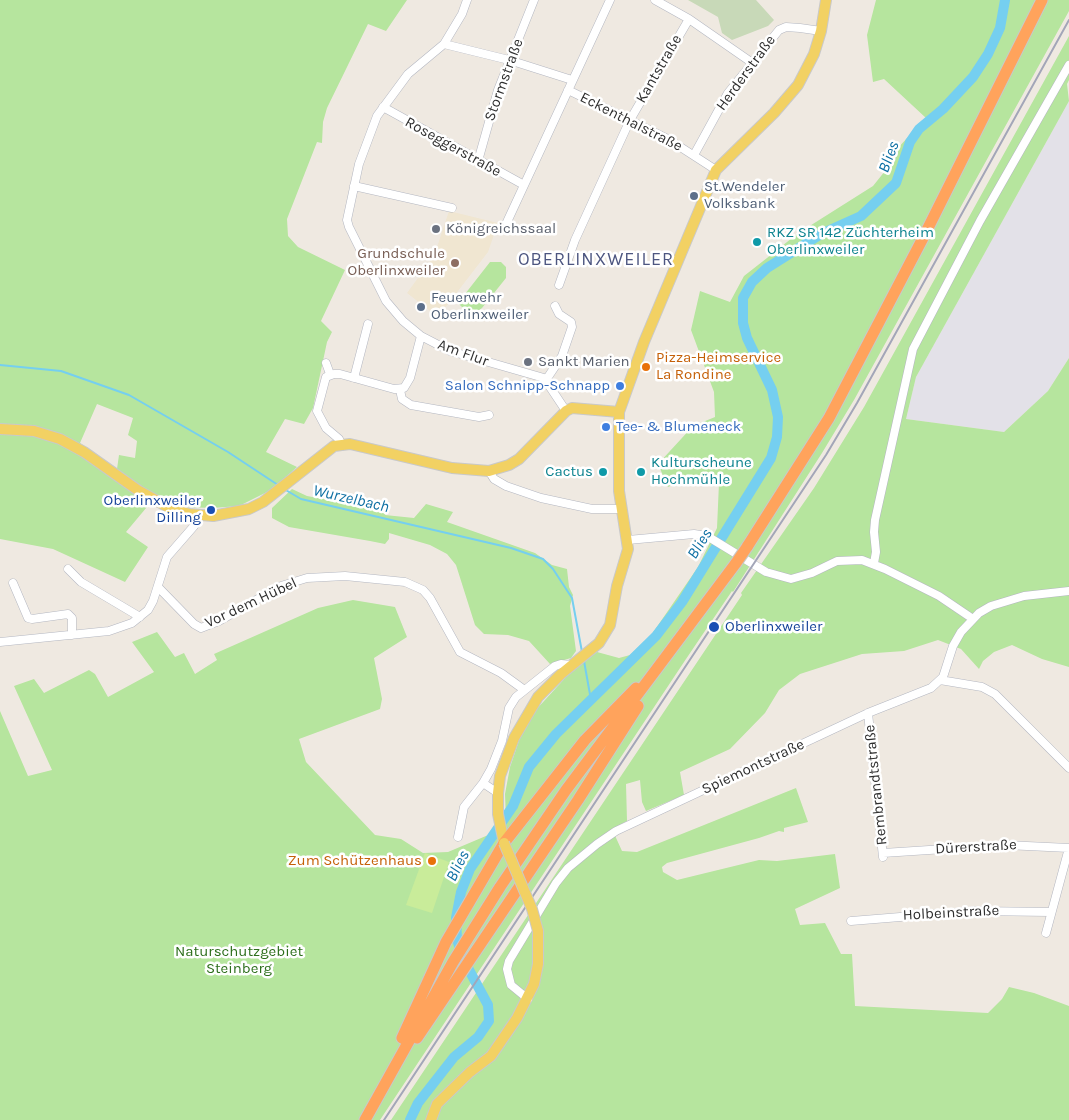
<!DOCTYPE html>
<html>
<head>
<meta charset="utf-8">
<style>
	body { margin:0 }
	canvas { display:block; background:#efe9e1 }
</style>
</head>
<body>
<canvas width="1069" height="1120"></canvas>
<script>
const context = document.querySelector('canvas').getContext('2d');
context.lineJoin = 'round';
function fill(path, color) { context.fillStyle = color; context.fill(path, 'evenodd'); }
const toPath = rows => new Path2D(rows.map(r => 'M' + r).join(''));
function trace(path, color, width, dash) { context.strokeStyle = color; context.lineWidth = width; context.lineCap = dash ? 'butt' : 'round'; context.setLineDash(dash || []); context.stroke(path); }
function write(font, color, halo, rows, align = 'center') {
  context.font = font + ' Karla,sans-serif'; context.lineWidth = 5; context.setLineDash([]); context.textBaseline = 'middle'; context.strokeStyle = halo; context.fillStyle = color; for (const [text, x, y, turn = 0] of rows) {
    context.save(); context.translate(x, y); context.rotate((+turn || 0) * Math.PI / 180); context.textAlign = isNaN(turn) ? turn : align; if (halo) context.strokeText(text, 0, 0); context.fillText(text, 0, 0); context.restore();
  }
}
fill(toPath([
	[1069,101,1069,358,1048,391,1004,432,906,419,916,377]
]), '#e3e1e8');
fill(toPath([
	[449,211,498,223,488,252,438,317,407,293,434,256]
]), '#f0e6d1');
fill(toPath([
	[0,0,407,0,386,31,368,24,327,108,323,122,322,143,317,142,287,219,288,236,298,247,345,270,321,321,332,332,327,342,313,408,304,424,285,419,266,452,297,467,271,490,239,506,212,508,186,507,157,495,126,532,148,547,125,582,53,549,0,539],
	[97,404,133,418,128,435,137,441,135,458,119,455,117,469,80,443],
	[876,0,1069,0,1069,11,854,400,822,453,733,592,732,591,686,659,380,1120,0,1120,0,711,28,776,52,770,14,686,34,679,44,693,89,670,95,674,108,697,154,672,132,642,157,632,175,657,184,653,195,674,217,660,214,654,318,608,353,600,395,607,407,637,374,658,382,699,380,709,299,739,306,762,375,835,401,839,423,853,448,852,493,833,506,819,505,794,510,767,523,729,533,713,567,676,597,652,619,658,630,655,652,634,698,567,717,528,719,483,682,481,668,487,658,464,693,426,715,417,714,392,691,330,700,291,730,302,744,276,767,258,797,234,873,186,885,171,895,151,926,118,884,79,873,82,867,35],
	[1069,36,1069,80,1067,84,1069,101,916,377,906,419,1004,432,1048,391,1069,358,1069,667,1042,659,1012,645,994,652,983,661,979,669,961,649,938,640,904,651,862,654,800,674,779,690,765,713,730,749,680,772,684,795,646,811,642,802,640,780,626,784,627,821,612,829,622,851,637,852,796,788,808,822,784,828,784,832,779,831,759,838,667,863,662,867,663,872,677,880,759,860,777,861,835,854,840,888,795,909,800,925,825,923,841,954,852,954,855,1006,988,1013,1002,999,1009,987,1034,993,1069,1006,1069,1120,391,1120,742,595,741,593,814,488,864,407],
	[490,262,501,262,506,267,506,278,482,308,474,314,467,312,458,303],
	[292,489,307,496,383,510,385,515,414,518,426,504,453,512,447,522,535,553,552,565,567,569,569,587,573,595,570,606,576,651,571,658,550,664,529,641,508,635,484,634,475,625,456,565,447,554,430,545,389,533,389,539,385,544,370,541,289,527,272,518,272,508]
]), '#b6e59e');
fill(toPath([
	[688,0,756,0,774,20,768,26,732,40,722,33,718,17]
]), '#c8d9b8');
fill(toPath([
	[425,853,449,862,432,913,406,905]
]), '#c9ec9a');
trace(toPath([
	[0,365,61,371,129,395,228,452,278,485],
	[284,489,301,499,511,548,543,559,553,569,572,598,582,652],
	[584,661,591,700]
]), '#75cff0', 2);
trace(toPath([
	[410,1120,418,1103,454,1057,478,1037,489,1021,488,1005,462,957,457,939,456,918,461,892,470,869,513,806,529,767,556,734,656,636,682,602,771,458,777,437,778,417,772,390,747,338,743,323,743,298,752,282,767,268,821,234,861,216,896,183,910,142,919,129,943,109,973,77,988,54,1000,28,1005,0]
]), '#75cff0', 10);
const minor = toPath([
	[467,0,462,14,444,44,408,74,377,116,359,164,347,220,349,227,386,301,403,321,421,336,450,351,544,378,566,411],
	[655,0,689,19,751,62],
	[444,44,509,60,572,80],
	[568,90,668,139,716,170],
	[383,107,524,185],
	[694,155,728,93,779,30,786,27,800,28,821,31],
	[478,161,498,90,534,0],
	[354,186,452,208],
	[507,222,610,0],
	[559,285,575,240,630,120,689,19],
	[326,363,330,374],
	[354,378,368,324],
	[546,380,562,356,572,327,571,322,559,314,555,306],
	[400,390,402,399,411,405,479,417,489,415],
	[341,444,339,439,326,428,317,411,326,377,334,374,340,374,394,389,404,388,410,378,421,336],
	[489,471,494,479,506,486,541,498,592,509,621,509],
	[628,540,694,534,707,536,766,572,791,579,812,573,837,561,862,560,885,569,939,596,973,619],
	[874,563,876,552,874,532,875,520,913,349,980,221,1069,65],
	[68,569,81,582,140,617],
	[13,583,28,618,32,619,68,614,72,618,72,635],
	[158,587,194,624,201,628,219,621,281,586,307,578,345,576,405,582,423,590,430,598,460,652,501,673,523,689],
	[0,642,109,631,132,623,148,610,153,601,167,557,194,526,200,515],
	[940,680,982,687,995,694,1069,768],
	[868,713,883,857],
	[483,783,498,793],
	[458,837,464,807,483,783,491,769,502,741,509,708,516,697,555,666,561,664,571,665],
	[883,853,1006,845,1069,848],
	[851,921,974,911,1050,912],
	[1046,933,1069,848],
	[528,999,511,985,507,969,509,961,556,883,568,868,597,844,616,831,868,713,931,688,943,677,953,646,961,632,979,613,991,606,1024,596,1069,591]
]);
const major = toPath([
	[0,429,34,431,60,439,84,452,139,491,168,507,189,514,213,516,249,509,263,502,334,446,350,444,452,468,489,471,509,465,519,459,566,411,572,408,619,412],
	[504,843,498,814,498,793,500,776,514,738,538,697,561,674,599,643,610,625,617,586,628,549,619,491,619,412,644,342,716,170,774,113,798,85,814,54,821,31,826,0],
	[431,1120,437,1104,470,1072,491,1056,517,1018,534,984,538,964,538,931]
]);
const highway = toPath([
	[747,547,829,418,923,238,1042,0],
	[402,1038,446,942,504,843,585,740,636,688],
	[417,1038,578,800,638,706],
	[365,1120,453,962,500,887,566,790,736,563]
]);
trace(minor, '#b4b7c1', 9);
trace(major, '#c9c9c9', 12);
trace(highway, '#c9c9c9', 13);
trace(minor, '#fff', 8);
trace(major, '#f2d163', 10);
trace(highway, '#ffa35c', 11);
trace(toPath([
	[384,1120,826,455,857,403,1069,20]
]), '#a3a6b8', 2);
const majorBridge = toPath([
	[504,843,532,909,538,931]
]);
const highwayBridge = toPath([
	[736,563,747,547]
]);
trace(majorBridge, '#c9c9c9', 12, []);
trace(highwayBridge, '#c9c9c9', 13, []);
trace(majorBridge, '#f2d163', 10);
trace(highwayBridge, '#ffa35c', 11);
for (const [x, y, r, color] of [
	[694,196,5,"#5c6f8a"],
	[436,229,5,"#6b7280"],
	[757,242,5,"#0f9aa8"],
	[455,263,5,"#8d6e63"],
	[421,307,5,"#5c6f8a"],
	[528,362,5,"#6b7280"],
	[646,367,5,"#e8710a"],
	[620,386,5,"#3f7fe0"],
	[606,427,5,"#3f7fe0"],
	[603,472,5,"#0f9aa8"],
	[641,472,5,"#0f9aa8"],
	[211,510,5,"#1a4fb4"],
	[714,627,6,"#1a4fb4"],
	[432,861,5,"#e8710a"]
]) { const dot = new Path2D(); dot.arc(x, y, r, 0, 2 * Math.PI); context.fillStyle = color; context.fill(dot); trace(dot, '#fff', 2); }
write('15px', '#2e2e2e', '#fff', [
	["Kantstraße",659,69,-60],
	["Herderstraße",746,73,-54],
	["Stormstraße",504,80,-70],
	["Eckenthalstraße",631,122,27],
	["Roseggerstraße",453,147,29],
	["Am Flur",463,353,20],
	["Vor dem Hübel",251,603,-25],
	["Spiemontstraße",753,767,-25],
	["Rembrandtstraße",876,785,-96],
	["Dürerstraße",976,847,-3],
	["Holbeinstraße",951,913,-3]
]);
write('15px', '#4e5e75', '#fff', [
	["St.Wendeler",704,187],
	["Volksbank",704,204],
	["Feuerwehr",431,298],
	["Oberlinxweiler",431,315]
], 'left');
write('15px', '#5b616d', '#fff', [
	["Königreichssaal",446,229],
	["Sankt Marien",538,362]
], 'left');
write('15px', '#0d838f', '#fff', [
	["RKZ SR 142 Züchterheim",767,233],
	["Oberlinxweiler",767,250],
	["Kulturscheune",651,463],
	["Hochmühle",651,480],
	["Cactus",593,472,"right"]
], 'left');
write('15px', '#785e54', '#fff', [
	["Grundschule",445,254],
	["Oberlinxweiler",445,271]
], 'right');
write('15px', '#c56008', '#fff', [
	["Pizza-Heimservice",656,358],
	["La Rondine",656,375],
	["Zum Schützenhaus",422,861,"right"]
], 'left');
write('15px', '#366cbe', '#fff', [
	["Salon Schnipp-Schnapp",610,386],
	["Tee- & Blumeneck",616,427,"left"]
], 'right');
write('15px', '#164399', '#fff', [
	["Oberlinxweiler",201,501],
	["Dilling",201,518],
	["Oberlinxweiler",725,627,"left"]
], 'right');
write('15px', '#2c6e1b', '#fff', [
	["Naturschutzgebiet",239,952],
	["Steinberg",239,969]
]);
write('italic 16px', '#0d6fa3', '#fff', [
	["Blies",889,157,-69],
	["Wurzelbach",351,499,13],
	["Blies",700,544,-58],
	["Blies",458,866,-63]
]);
context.letterSpacing = '1px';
write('18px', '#4d5680', '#fff', [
	["OBERLINXWEILER",596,260]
]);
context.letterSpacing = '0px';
</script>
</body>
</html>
